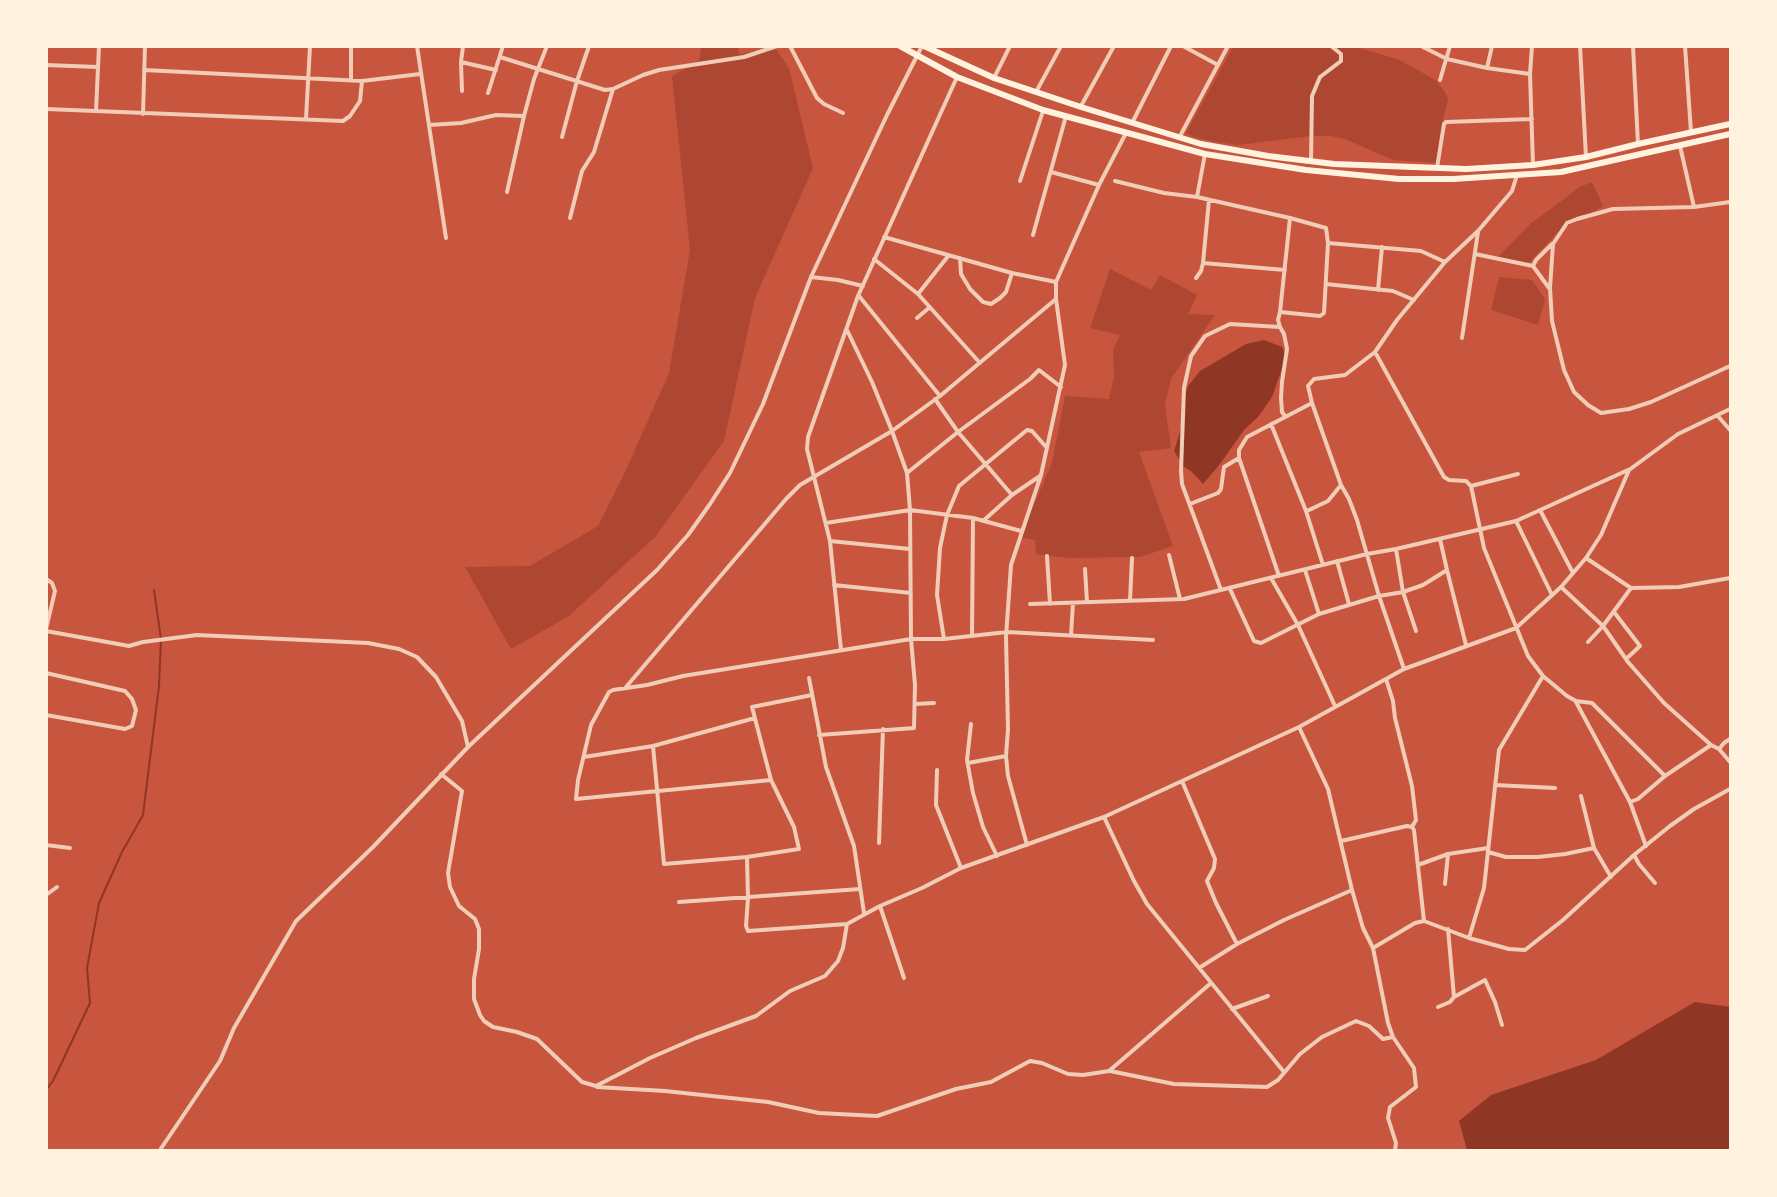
<!DOCTYPE html>
<html>
<head>
<meta charset="utf-8">
<style>
	body { margin:0 }
	#map { position:relative; width:1777px; height:1197px; overflow:hidden; background:#c8553d; font-family:Overpass,sans-serif }
	canvas { display:block }
	.frame { position:absolute; inset:0; border:48px solid #fff3e0; pointer-events:none }
</style>
</head>
<body>
<div id="map">
<canvas width="1777" height="1197"></canvas>
<div class="frame"></div>
</div>
<script>
const context = document.querySelector('canvas').getContext('2d');
context.lineJoin = 'round';
function fill(path, color) { context.fillStyle = color; context.fill(path, 'evenodd'); }
const toPath = rows => new Path2D(rows.map(r => 'M' + r).join(''));
function trace(path, color, width, dash) { context.strokeStyle = color; context.lineWidth = width; context.lineCap = dash ? 'butt' : 'round'; context.setLineDash(dash || []); context.stroke(path); }
fill(toPath([
	[701,47,738,47,740,55,766,47,775,47,789,68,813,168,755,298,724,441,656,536,569,616,511,649,465,567,530,566,598,526,625,472,669,373,690,250,672,76,699,61],
	[1233,47,1356,47,1397,59,1416,69,1435,80,1445,92,1448,99,1443,119,1442,136,1436,163,1393,160,1345,139,1331,136,1311,136,1238,145,1215,142,1194,137,1186,133],
	[1592,182,1603,206,1558,232,1528,264,1498,257,1529,225,1580,187],
	[1110,269,1151,290,1160,275,1197,295,1188,314,1215,315,1171,379,1165,405,1171,448,1139,452,1173,546,1140,557,1068,558,1036,554,1035,540,1020,537,1052,463,1065,396,1109,399,1114,377,1113,350,1120,335,1090,328],
	[1499,277,1532,280,1545,299,1538,325,1491,310]
]), '#ae4732');
fill(toPath([
	[1264,340,1282,347,1286,357,1272,397,1258,417,1244,430,1220,464,1203,484,1191,471,1184,467,1174,451,1181,429,1182,407,1188,386,1200,371,1246,344],
	[1695,1002,1730,1007,1730,1150,1467,1150,1459,1121,1491,1095,1596,1060]
]), '#8f3625');
trace(toPath([
	[46,1090,53,1081,90,1003,87,968,99,903,122,852,143,815,159,686,161,639,154,590]
]), '#8f3625', 2);
trace(toPath([
	[417,46,446,238],
	[790,46,817,98,824,104,843,113],
	[1183,46,1218,65],
	[1421,46,1447,59,1487,68,1530,74],
	[1532,46,1530,74,1533,165],
	[1580,46,1586,157],
	[1633,46,1638,144],
	[1685,46,1691,132],
	[500,57,605,90,613,89,643,75,659,70,744,57,777,46],
	[461,62,496,70],
	[46,65,98,67],
	[1487,68,1492,46],
	[144,70,362,81,420,74],
	[994,78,1010,46],
	[351,80,351,46],
	[1440,80,1450,46],
	[462,91,461,62,463,46],
	[1036,92,1061,46],
	[488,93,503,46],
	[1081,106,1114,46],
	[46,109,343,121,350,116,360,101,362,81],
	[96,111,99,46],
	[143,114,145,46],
	[306,119,310,46],
	[1132,123,1171,46],
	[429,125,461,123,496,115,524,116],
	[562,137,577,81,589,46],
	[1179,138,1228,46],
	[1680,146,1694,207],
	[1311,161,1312,96,1320,77,1341,61,1341,54,1331,46],
	[1437,168,1444,124,1446,122,1532,119],
	[1051,172,1099,185],
	[1020,181,1043,111],
	[1115,181,1164,193,1197,197,1290,218,1326,228,1328,243,1324,313,1320,316,1280,312,1278,320,1280,327,1284,334,1287,349,1282,382,1281,398,1282,412,1285,416],
	[507,192,524,116,534,79,547,46],
	[1197,197,1205,154],
	[1730,202,1694,207,1613,209,1577,219,1567,223,1553,244,1550,288,1552,321,1564,370,1574,392,1588,405,1601,413,1629,409,1651,402,1730,366],
	[570,218,582,171,594,152,613,89],
	[1033,235,1066,116],
	[884,237,1012,273,1056,282],
	[1328,243,1421,251,1445,262],
	[1475,254,1533,266,1549,288],
	[960,258,961,274,970,289,983,302,991,304,1000,298,1006,292,1012,273],
	[874,259,918,294,980,363],
	[1203,263,1285,270],
	[1533,266,1536,260,1552,244],
	[811,277,838,280,863,286],
	[1196,278,1201,271,1203,263,1209,200],
	[1326,284,1393,291,1414,300],
	[1378,290,1382,247],
	[918,294,949,255],
	[859,296,940,396],
	[1280,312,1290,218],
	[917,318,930,307],
	[1462,338,1478,232],
	[1375,352,1444,477,1449,480,1466,481,1471,486,1484,548,1528,656,1543,676,1567,696,1576,701,1592,703,1665,776],
	[935,399,958,432,1012,495],
	[1717,415,1730,430],
	[1271,424,1306,511,1323,565],
	[907,473,958,432,1030,379,1039,370,1061,387],
	[1471,486,1518,474],
	[1190,504,1218,493,1221,489,1224,467,1239,458],
	[1540,510,1573,573],
	[1307,511,1328,501,1341,485],
	[983,521,1012,495,1040,476],
	[1516,521,1552,595],
	[826,523,910,510,973,518,1021,531],
	[1440,539,1447,570,1466,645],
	[830,541,910,549],
	[1396,549,1403,592,1416,631],
	[1169,555,1180,599],
	[1047,556,1050,604],
	[1586,558,1631,588,1679,587,1730,578],
	[1337,561,1349,604],
	[1085,569,1087,602],
	[1305,570,1319,614],
	[1279,576,1239,458,1239,450,1247,437,1312,403],
	[1271,578,1298,625,1335,706],
	[46,579,52,583,55,591,46,629],
	[834,585,911,593],
	[1561,587,1603,626,1628,662,1664,703,1711,745,1719,749,1730,762],
	[1230,589,1254,641,1261,643,1319,614,1379,596,1403,592,1423,585,1447,570],
	[1221,590,1182,484,1181,471,1184,388,1191,356,1205,336,1230,324,1280,327],
	[1130,601,1132,558],
	[1030,604,1184,599,1367,554,1396,549,1516,521,1628,470],
	[1614,612,1640,646,1626,659],
	[46,631,129,646,143,642,197,635,368,643,399,649,417,657,436,677,462,721,468,747],
	[1071,635,1073,603],
	[972,636,973,518],
	[944,639,937,595,940,548,947,515,959,486,1027,430,1032,431,1047,448],
	[1588,642,1603,626,1631,588],
	[841,650,830,541,807,449,808,437,858,296,957,77],
	[1404,669,1379,596,1357,520,1349,499,1341,485,1312,403,1308,386,1314,379,1345,375,1375,352,1397,320,1445,262,1478,231,1512,191,1517,175],
	[46,673,125,691,132,699,136,710,132,726,125,729,46,715],
	[809,678,826,767,854,846,864,913],
	[1386,679,1393,701,1395,718,1412,786,1416,820,1412,827],
	[626,687,786,499,800,485,892,431,940,396,1056,299],
	[1576,702,1630,802,1638,799,1665,776,1711,745],
	[915,704,934,703],
	[971,724,967,760,973,793,983,827,997,856],
	[1299,727,1328,789,1352,890,1363,928,1373,948,1388,1023,1393,1037,1414,1068,1416,1087,1390,1107,1388,1118,1396,1143,1395,1150],
	[819,735,914,728,915,685,911,639,910,510,907,473,892,431,872,382,847,330],
	[653,746,664,864,747,857,799,849,794,827,771,780,752,707,812,695],
	[1719,749,1724,743,1730,739],
	[584,757,653,746,755,718],
	[968,763,1006,756],
	[937,770,936,805,961,868],
	[441,774,462,791,448,873,450,887,459,906,475,919,479,929,479,949,474,979,474,999,480,1015,484,1021,493,1027,517,1032,537,1039,582,1082,596,1086,650,1058,696,1038,756,1016,790,991,825,976,838,961,843,948,847,924],
	[771,780,576,799,578,780,591,725,609,692,613,690,647,685,683,676,911,639,944,639,1007,632,1153,640],
	[1182,781,1215,859,1214,868,1207,881,1216,903,1237,944],
	[1495,785,1555,788],
	[1581,796,1594,848,1611,877],
	[1630,802,1646,846],
	[1104,817,1134,881,1147,904,1284,1072],
	[1341,841,1407,826,1412,827,1414,830,1424,921],
	[879,843,883,729],
	[46,845,70,848],
	[1027,845,1008,776,1006,756,1008,729,1006,637,1011,565,1041,475,1065,365,1056,299,1056,282,1099,185,1126,133],
	[1488,852,1506,857,1538,857,1565,854,1594,848],
	[1634,855,1639,864,1655,883],
	[747,857,748,898,746,926,748,931,847,924,880,906,922,888,961,868,1104,817,1299,727,1404,669,1516,628,1561,587,1586,558,1601,535,1629,470,1678,434,1730,409],
	[1418,865,1448,854,1488,848],
	[1445,884,1448,854],
	[46,895,57,887],
	[679,902,860,889],
	[880,906,904,978],
	[1448,929,1454,997],
	[1469,938,1484,888,1499,750,1543,676],
	[1373,948,1415,923,1424,921,1469,938,1509,949,1525,950,1563,920,1634,855,1670,826,1694,809,1730,789],
	[1199,968,1237,944,1284,920,1352,890],
	[1438,1007,1450,1002,1454,997,1485,980,1495,1002,1502,1025],
	[1232,1009,1268,996],
	[1110,1071,1174,1084,1267,1087,1278,1080,1300,1054,1322,1037,1356,1021,1369,1026,1383,1039,1393,1037],
	[597,1087,665,1091,768,1102,819,1113,877,1116,956,1089,991,1082,1030,1061,1042,1063,1068,1074,1083,1075,1109,1071,1211,983],
	[160,1150,220,1061,234,1028,296,921,373,847,468,747,657,570,688,535,710,504,730,473,763,404,811,277,887,115,922,46]
]), '#f1ccb7', 4);
trace(toPath([
	[900,46,957,77,1043,110,1205,154,1306,170,1399,179,1453,179,1561,172,1730,134],
	[924,46,994,78,1081,107,1201,144,1268,156,1334,164,1466,169,1533,165,1586,157,1638,144,1730,124]
]), '#fff3e0', 6);
</script>
</body>
</html>
